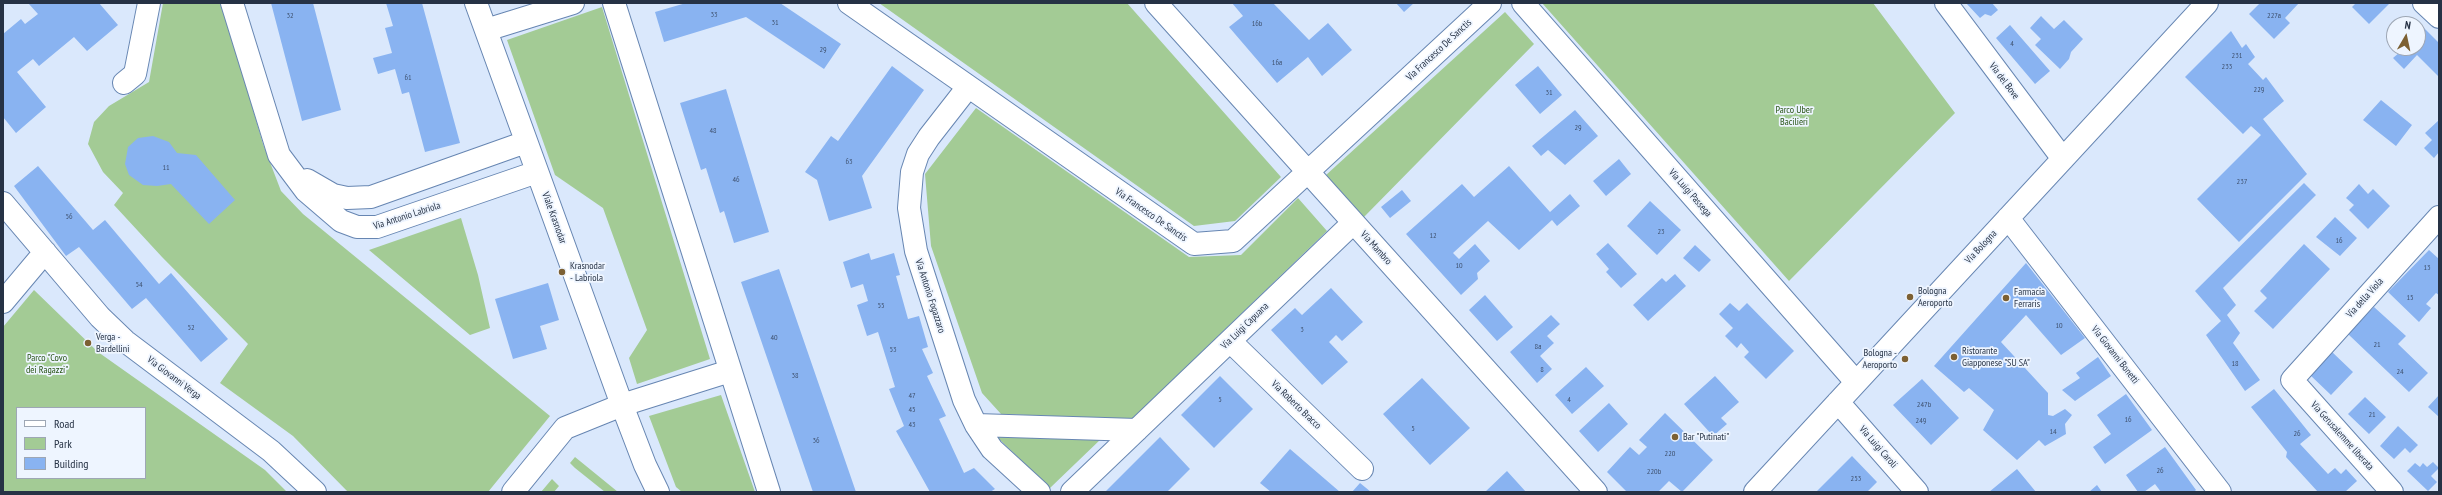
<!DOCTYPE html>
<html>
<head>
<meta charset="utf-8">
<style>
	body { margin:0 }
	#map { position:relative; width:2442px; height:495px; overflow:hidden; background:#dae8fc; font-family:"PT Sans Narrow",sans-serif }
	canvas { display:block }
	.frame { position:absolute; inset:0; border:4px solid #263245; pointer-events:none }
	.legend { position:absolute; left:16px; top:407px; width:130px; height:72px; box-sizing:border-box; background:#eef5ff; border:1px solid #9ea7b5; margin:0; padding:5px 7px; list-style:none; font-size:12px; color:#263245 }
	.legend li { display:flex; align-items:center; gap:8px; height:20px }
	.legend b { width:20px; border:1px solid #9ea7b5 }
	.north { position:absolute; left:2386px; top:16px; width:40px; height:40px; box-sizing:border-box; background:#eef5ff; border:1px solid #9ea7b5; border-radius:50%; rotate:9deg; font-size:11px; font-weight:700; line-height:16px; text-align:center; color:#263245 }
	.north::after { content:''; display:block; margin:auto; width:14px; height:18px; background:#7c6033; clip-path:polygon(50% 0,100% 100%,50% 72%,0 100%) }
</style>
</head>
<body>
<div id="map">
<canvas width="2442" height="495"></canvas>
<div class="frame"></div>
<ul class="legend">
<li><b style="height:5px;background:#fff"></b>Road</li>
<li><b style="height:11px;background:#a3cb95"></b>Park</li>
<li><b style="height:11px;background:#89b3f1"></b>Building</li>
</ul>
<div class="north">N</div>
</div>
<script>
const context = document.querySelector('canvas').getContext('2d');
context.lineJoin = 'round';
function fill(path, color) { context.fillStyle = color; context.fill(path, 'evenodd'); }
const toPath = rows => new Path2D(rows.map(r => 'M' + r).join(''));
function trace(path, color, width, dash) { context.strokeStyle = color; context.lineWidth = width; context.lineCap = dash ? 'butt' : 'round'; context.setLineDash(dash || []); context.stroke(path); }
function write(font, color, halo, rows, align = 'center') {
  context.font = font + ' "PT Sans Narrow",sans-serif'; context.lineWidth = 3.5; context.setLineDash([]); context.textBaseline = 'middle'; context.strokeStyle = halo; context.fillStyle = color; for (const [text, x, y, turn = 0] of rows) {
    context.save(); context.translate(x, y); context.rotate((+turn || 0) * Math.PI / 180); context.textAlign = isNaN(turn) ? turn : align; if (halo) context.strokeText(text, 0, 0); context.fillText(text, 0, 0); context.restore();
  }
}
fill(toPath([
	[163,3,222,3,263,144,281,191,303,214,550,416,488,492,348,492,293,436,220,383,248,344,162,257,114,205,123,193,103,172,88,144,94,122,109,106,149,82],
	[879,3,1127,3,1281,177,1235,221,1194,226],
	[1542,3,1873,3,1955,113,1789,281],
	[602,7,710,359,637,384,629,358,647,330,603,208,555,175,507,40],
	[1505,12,1534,44,1364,217,1326,175],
	[976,108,1189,257,1241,255,1298,198,1327,231,1132,419,1001,414,982,393,931,246,925,174],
	[461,218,478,275,490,328,470,335,369,250],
	[34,290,98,352,265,470,287,492,3,492,3,327],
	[17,408,145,408,145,478,17,478],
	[721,395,755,492,682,492,676,487,649,416],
	[995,435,1102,438,1050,488],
	[575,457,618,492,605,492,575,468,570,463],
	[552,479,559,486,554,492,541,492]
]), '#a3cb95');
fill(toPath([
	[28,3,99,3,118,25,87,51,74,37,39,66,33,59,17,72,46,107,16,133,3,117,3,34,21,19,25,24,38,14],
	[271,3,313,3,341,110,302,121],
	[386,3,422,3,460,143,425,152,409,92,402,94,395,69,378,74,373,58,392,53,385,28,393,26],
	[686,3,780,3,841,44,824,69,746,17,664,42,655,12],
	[1232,3,1273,3,1309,40,1328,23,1352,50,1322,76,1308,57,1277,83,1229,27,1243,16],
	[1396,3,1414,3,1404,12],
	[1966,3,1992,3,1998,10,1991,16,1985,14,1980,18],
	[2260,3,2299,3,2285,18,2290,23,2274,39,2249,14],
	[2356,3,2390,3,2369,24,2352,7],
	[2041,16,2054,29,2064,20,2083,39,2071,52,2069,59,2060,69,2035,45,2041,39,2030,28],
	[2010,25,2050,71,2035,84,1996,38],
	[2423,27,2439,43,2439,77,2417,55,2404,69,2393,58,2400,52,2396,48,2418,48,2418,33],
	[2231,31,2242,48,2246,44,2255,57,2248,64,2263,80,2266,77,2284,101,2263,119,2307,174,2239,242,2197,199,2261,135,2251,126,2243,134,2185,77],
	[892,66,924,90,862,176,872,208,829,221,817,180,805,172,831,136,838,141],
	[1538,66,1562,95,1540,114,1515,85],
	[726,89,769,232,734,243,724,211,720,213,706,168,701,170,680,103],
	[2381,100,2412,125,2396,146,2363,120],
	[1575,110,1598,136,1565,165,1548,150,1541,156,1532,146],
	[2439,120,2439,152,2434,158,2424,148,2432,140,2425,133],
	[153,136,169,142,177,153,196,155,235,200,209,224,171,184,157,186,143,185,129,175,125,164,128,147,138,138],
	[1619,159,1631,174,1606,196,1593,181],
	[38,166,93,230,105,220,159,284,171,273,228,339,201,362,146,298,132,309,79,247,66,256,14,186],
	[1509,166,1550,212,1570,194,1580,206,1557,226,1552,220,1519,250,1488,221,1453,253,1459,259,1475,244,1490,261,1477,273,1478,279,1461,295,1406,234,1462,184,1474,197],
	[2304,183,2316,195,2223,288,2236,305,2227,315,2240,333,2233,343,2260,380,2245,391,2206,335,2221,321,2195,291],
	[2359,184,2368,194,2373,189,2390,206,2368,229,2349,210,2354,205,2346,198],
	[1402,190,1411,201,1390,218,1381,207],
	[1650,201,1681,230,1657,255,1627,226],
	[2335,217,2357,238,2340,256,2316,237],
	[1608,243,1637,274,1621,288,1606,272,1609,269,1596,254],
	[2304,244,2330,269,2273,329,2254,311,2267,298,2260,291],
	[1695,245,1711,260,1699,272,1683,258],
	[2429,250,2439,259,2439,295,2436,293,2426,304,2431,308,2419,322,2388,292],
	[869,253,871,260,894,253,900,275,896,276,908,319,919,316,928,347,922,349,933,373,927,376,946,416,939,419,964,473,974,468,995,489,990,492,930,492,896,431,904,426,889,389,895,387,878,332,867,336,857,305,868,301,863,284,851,288,843,262],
	[2026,263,2085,338,2061,355,2026,315,2001,342,2048,393,2048,415,2053,416,2065,409,2072,415,2065,424,2066,434,2045,446,2039,440,2017,460,1983,430,1994,410,1969,388,1964,392,1934,366],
	[779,269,856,492,813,492,741,282],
	[1675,274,1686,286,1648,321,1633,305,1662,278,1666,282],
	[548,283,559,320,540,326,547,349,513,359,495,299],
	[1331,288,1363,322,1342,341,1336,335,1329,342,1348,362,1322,385,1271,330,1295,308,1302,315],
	[1485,295,1513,327,1497,341,1469,310],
	[1730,303,1739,311,1747,303,1794,351,1766,379,1744,357,1749,352,1741,343,1737,348,1725,336,1733,328,1719,314],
	[2374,307,2406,336,2398,344,2428,373,2409,392,2348,334],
	[1551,315,1560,324,1547,336,1554,343,1540,356,1552,369,1537,383,1510,352],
	[2331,351,2353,372,2331,395,2309,374],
	[2098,357,2111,376,2075,401,2062,390,2080,378,2076,373],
	[1586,367,1604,386,1572,414,1555,395],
	[1220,376,1253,409,1214,448,1181,415],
	[1715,376,1739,402,1721,418,1727,424,1713,436,1684,404],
	[1422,378,1470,428,1430,465,1383,414],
	[1922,379,1959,418,1931,445,1893,405],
	[2274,389,2311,435,2300,444,2328,474,2335,468,2341,474,2346,469,2357,481,2345,492,2318,492,2286,457,2287,452,2251,407],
	[2126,394,2152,430,2105,464,2093,447,2111,434,2097,415],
	[2439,395,2439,417,2428,407],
	[2365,397,2386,417,2369,434,2348,414],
	[1609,403,1628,424,1598,452,1579,431],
	[1665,413,1713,460,1682,492,1669,481,1658,492,1627,492,1607,472,1630,447,1639,455,1647,447,1639,440],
	[2398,426,2418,445,2410,453,2405,448,2394,459,2380,446],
	[1160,437,1190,469,1167,492,1105,492],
	[2165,447,2196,490,2194,492,2161,492,2155,484,2144,492,2138,492,2126,475],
	[1290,449,1340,492,1271,492,1260,483],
	[1852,456,1877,482,1867,492,1816,492],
	[2433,462,2439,468,2431,476,2437,482,2428,491,2407,471,2415,463,2420,467,2423,463,2427,467],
	[2017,469,2036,492,1989,492],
	[1507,471,1526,492,1485,492],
	[1360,483,1371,492,1352,492],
	[2097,485,2102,492,2089,492]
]), '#89b3f1');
const minor = toPath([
	[232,3,279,155,306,191,341,221,357,227,377,227,537,172],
	[476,3,622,405,645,465,658,492],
	[614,3,769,492],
	[849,3,1194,244,1233,241,1490,3],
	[1156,3,1596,492],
	[1523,3,1856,382],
	[1946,3,2063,159],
	[2424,3,2439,17],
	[486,30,573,3],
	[124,83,135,74,149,3],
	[968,87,929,137,918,154,912,172,909,208,916,251,964,400,976,425,992,449,1039,492],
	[307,180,333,195,347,198,371,197,526,142],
	[3,203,100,317,125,341,271,451,315,492],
	[2008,218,2220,492],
	[3,302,45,252],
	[1230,341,1362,469],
	[1838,402,1917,492],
	[976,425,1137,430],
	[513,492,565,428,622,405,730,371],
	[1072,492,1353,223],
	[1755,492,2207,3],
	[2392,492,2292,380,2439,217]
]);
trace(minor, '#6786b2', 24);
trace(minor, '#fff', 22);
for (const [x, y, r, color] of [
	[562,272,4,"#7c6033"],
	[1910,297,4,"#7c6033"],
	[2006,298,4,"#7c6033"],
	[88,343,4,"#7c6033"],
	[1954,357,4,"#7c6033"],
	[1905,359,4,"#7c6033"],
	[1675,437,4,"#7c6033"]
]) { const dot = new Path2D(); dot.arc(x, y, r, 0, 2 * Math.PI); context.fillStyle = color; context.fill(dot); trace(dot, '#eef5ff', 1.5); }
write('8px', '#3f5270', null, [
	["33",714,15],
	["32",290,16],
	["227a",2274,16],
	["31",775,23],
	["16b",1257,24],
	["4",2012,44],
	["29",823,50],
	["231",2237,56],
	["16a",1277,63],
	["233",2227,67],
	["61",408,78],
	["229",2259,90],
	["31",1549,93],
	["29",1578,128],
	["48",713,131],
	["63",849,162],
	["11",166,168],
	["46",736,180],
	["237",2242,182],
	["56",69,217],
	["23",1661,232],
	["12",1433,236],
	["16",2339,241],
	["10",1459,266],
	["13",2427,268],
	["54",139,285],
	["15",2410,298],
	["55",881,306],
	["10",2059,326],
	["52",191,328],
	["3",1302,330],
	["40",774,338],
	["21",2377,345],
	["8a",1538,347],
	["53",893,350],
	["18",2235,364],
	["8",1542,370],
	["24",2400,372],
	["38",795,376],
	["47",912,396],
	["5",1220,400],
	["4",1569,400],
	["247b",1924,405],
	["45",912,410],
	["21",2372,415],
	["16",2128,420],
	["249",1921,421],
	["43",912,425],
	["5",1413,429],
	["14",2053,432],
	["26",2297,434],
	["36",816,441],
	["220",1670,454],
	["26",2160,471],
	["220b",1654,472],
	["253",1856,479]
]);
write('10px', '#263245', '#eef5ff', [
	["Via Francesco De Sanctis",1439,50,-43],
	["Via del Bove",2004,81,53],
	["Via Luigi Passega",1690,193,49],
	["Via Francesco De Sanctis",1151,215,35],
	["Via Antonio Labriola",407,216,-18],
	["Viale Krasnodar",554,218,70],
	["Via Bologna",1981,247,-47],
	["Via Mambro",1376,248,48],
	["Via Antonio Fogazzaro",930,296,72],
	["Via della Viola",2365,298,-48],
	["Via Luigi Capuana",1245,326,-44],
	["Via Giovanni Bonetti",2115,355,52],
	["Via Giovanni Verga",174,378,37],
	["Via Roberto Bracco",1296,405,44],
	["Via Gerusalemme liberata",2342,436,48],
	["Via Luigi Caroli",1878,447,49]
]);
write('10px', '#275314', '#eef5ff', [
	["Parco Uber",1794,110],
	["Bacilieri",1794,122],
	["Parco \"Covo",47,358],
	["dei Ragazzi\"",47,370]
]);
write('10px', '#263245', '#eef5ff', [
	["Krasnodar",570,266],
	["- Labriola",570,278],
	["Bologna",1918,291],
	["Aeroporto",1918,303],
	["Farmacia",2014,292],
	["Ferraris",2014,304],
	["Verga -",96,337],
	["Bardellini",96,349],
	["Ristorante",1962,351],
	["Giapponese \"SU SA\"",1962,363],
	["Bologna -",1897,353,"right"],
	["Aeroporto",1897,365,"right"],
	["Bar \"Putinati\"",1683,437]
], 'left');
</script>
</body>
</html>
